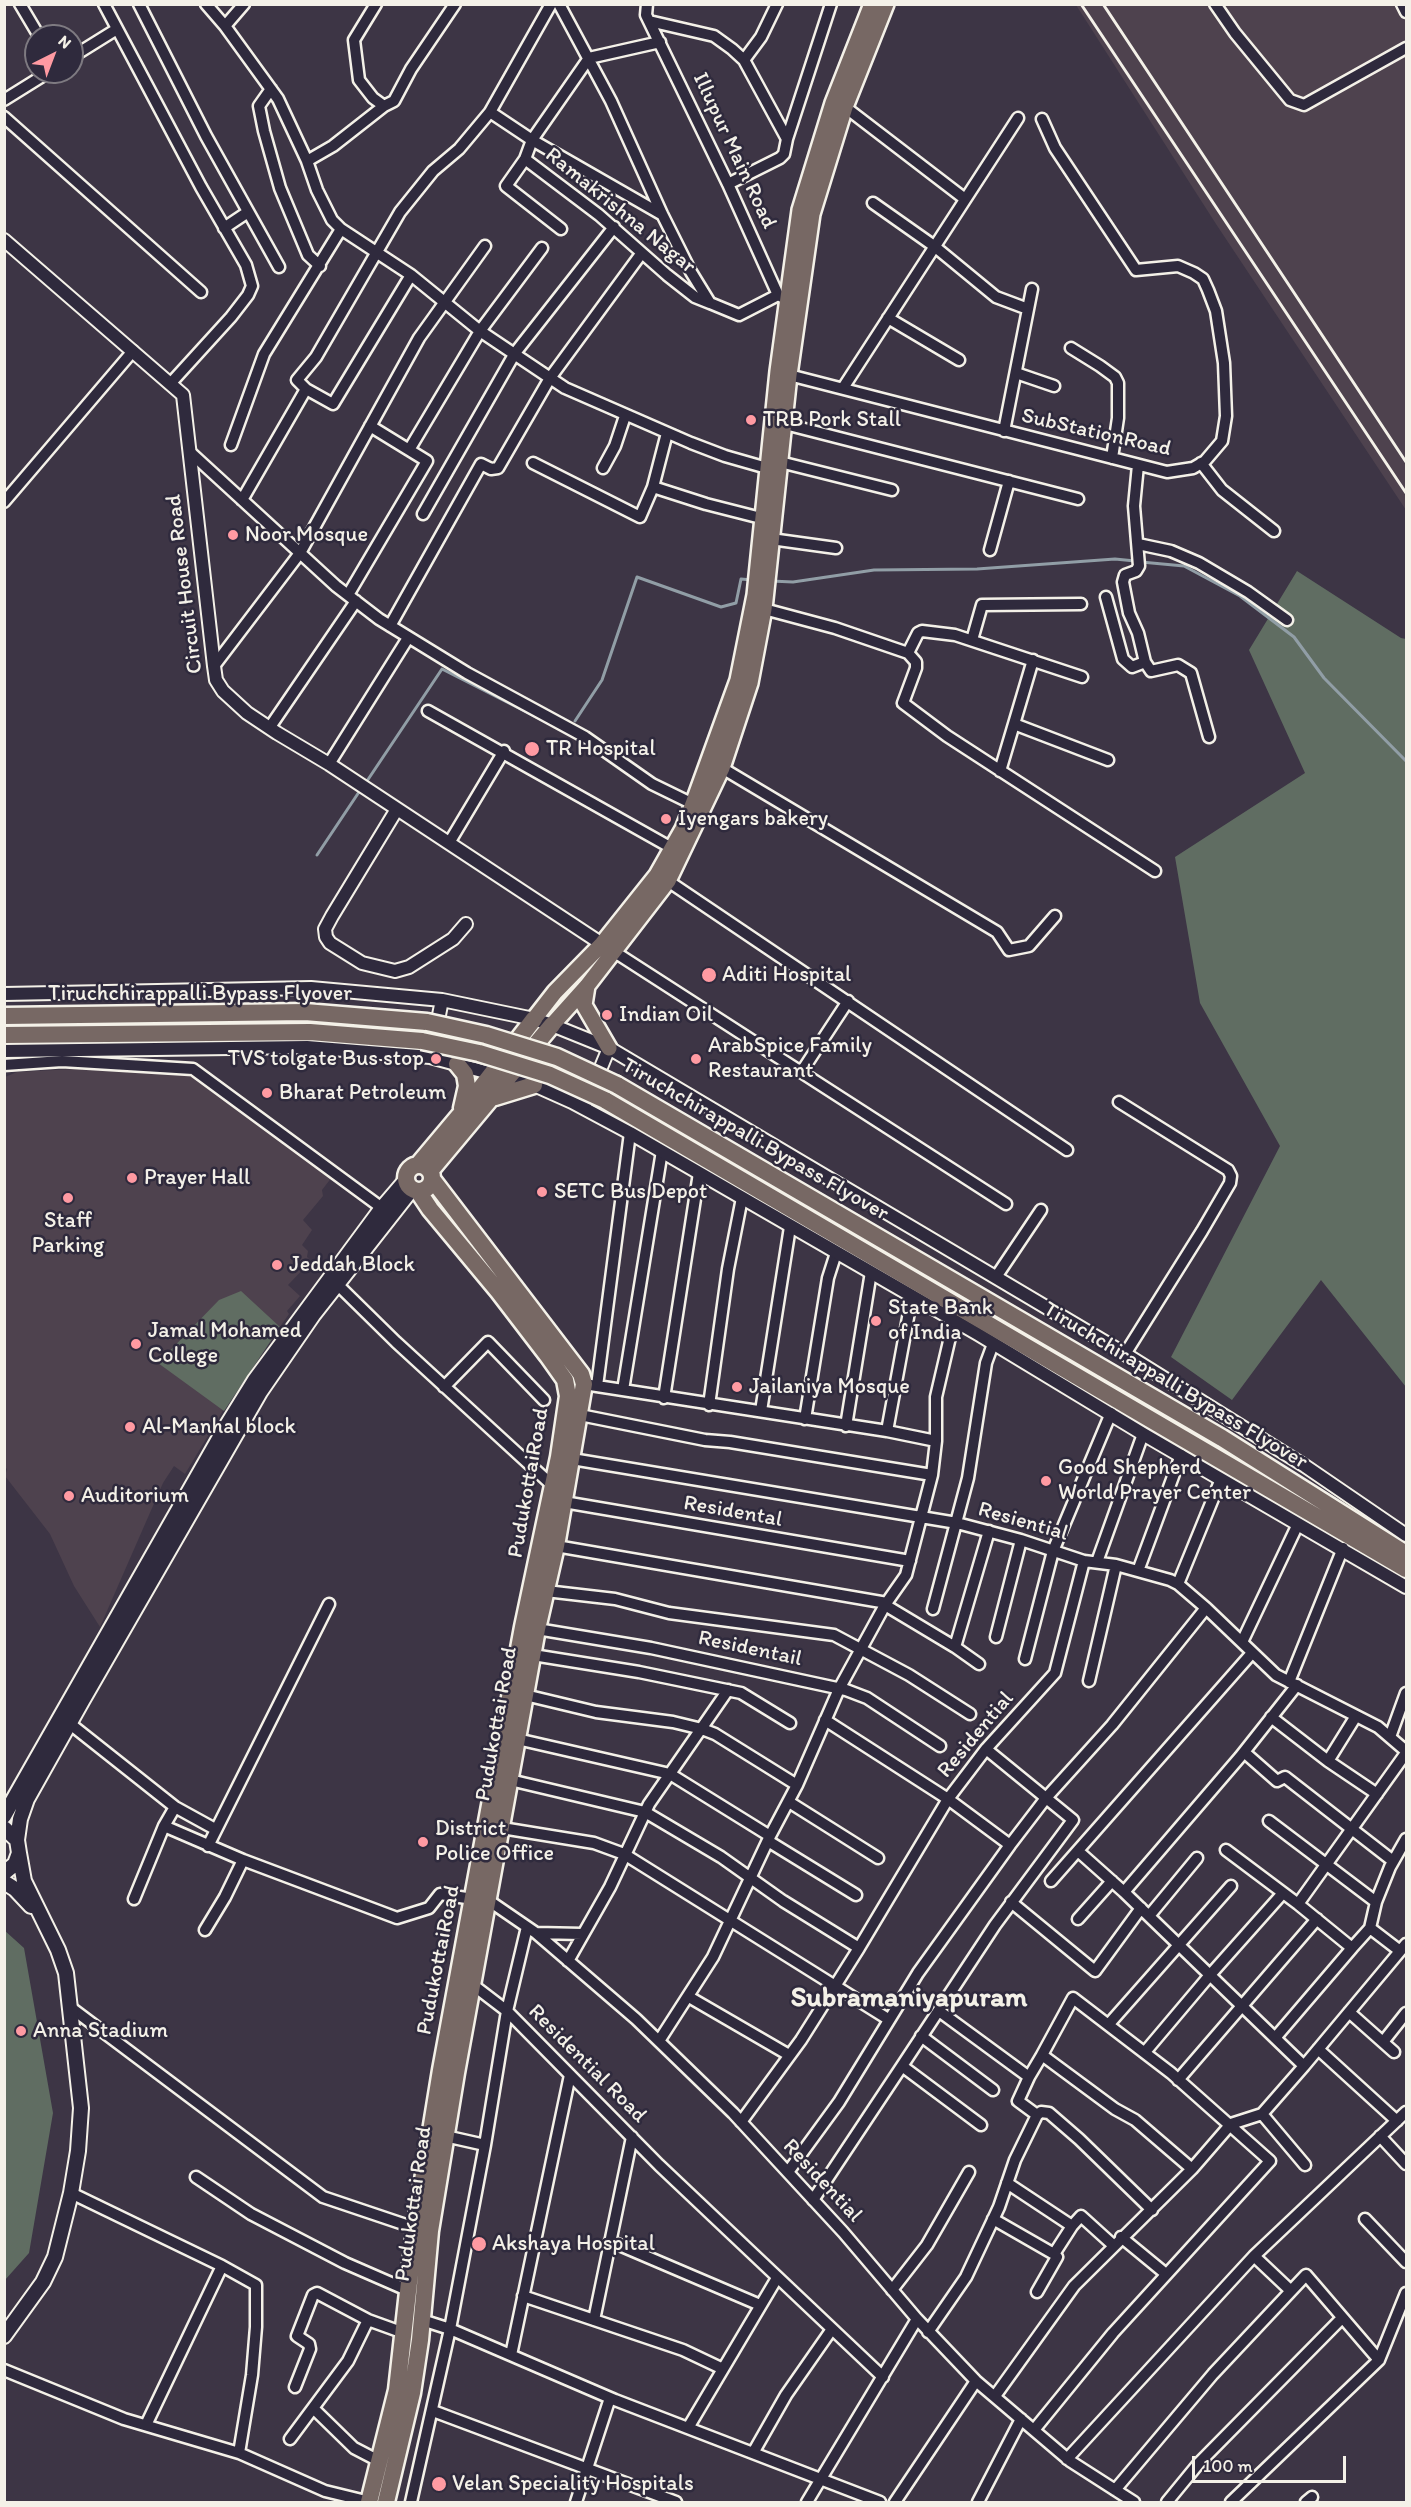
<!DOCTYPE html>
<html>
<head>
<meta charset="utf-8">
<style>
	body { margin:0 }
	#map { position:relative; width:1411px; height:2507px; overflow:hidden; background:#3d3545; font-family:Itim,sans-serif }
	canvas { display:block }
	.frame { position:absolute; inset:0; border:6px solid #f4f1e8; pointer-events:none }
	.north { position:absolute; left:24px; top:24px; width:60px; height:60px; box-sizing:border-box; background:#2f2a3d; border:2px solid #7e7a81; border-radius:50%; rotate:42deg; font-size:16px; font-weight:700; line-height:24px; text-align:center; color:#f4f1e8 }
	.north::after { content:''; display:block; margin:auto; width:21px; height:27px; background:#ff9aa2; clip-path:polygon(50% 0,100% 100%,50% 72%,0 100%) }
	.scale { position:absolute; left:1192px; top:2456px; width:154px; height:27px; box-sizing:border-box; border:3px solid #f4f1e8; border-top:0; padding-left:8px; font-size:18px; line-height:21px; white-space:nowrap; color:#f4f1e8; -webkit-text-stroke:4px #2f2a3d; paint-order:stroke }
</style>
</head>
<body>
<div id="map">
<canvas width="1411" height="2507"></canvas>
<div class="frame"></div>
<div class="north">N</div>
<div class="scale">100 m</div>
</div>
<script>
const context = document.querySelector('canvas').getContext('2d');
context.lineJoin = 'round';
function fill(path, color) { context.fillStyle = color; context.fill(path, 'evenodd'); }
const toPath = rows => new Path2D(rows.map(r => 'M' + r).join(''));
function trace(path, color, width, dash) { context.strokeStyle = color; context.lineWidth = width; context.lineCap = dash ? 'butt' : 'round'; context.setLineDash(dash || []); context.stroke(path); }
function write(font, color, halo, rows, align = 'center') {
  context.font = font + ' Itim,sans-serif'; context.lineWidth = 5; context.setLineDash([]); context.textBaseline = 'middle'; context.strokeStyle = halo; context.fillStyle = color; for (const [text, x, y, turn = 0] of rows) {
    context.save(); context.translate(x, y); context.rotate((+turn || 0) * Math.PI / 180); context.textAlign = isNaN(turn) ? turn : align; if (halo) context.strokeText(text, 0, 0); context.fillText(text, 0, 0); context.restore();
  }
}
fill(toPath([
	[1076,5,1406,5,1406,510,1216,224],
	[183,1068,332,1177,322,1190,323,1196,303,1220,312,1230,302,1245,308,1251,307,1257,311,1261,288,1285,300,1296,287,1311,289,1314,236,1389,185,1474,174,1466,163,1483,100,1627,74,1586,50,1534,5,1476,7,1469,5,1467,5,1077,17,1072,74,1069]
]), '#4e424e');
fill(toPath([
	[1297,571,1401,638,1406,639,1406,1387,1321,1280,1232,1400,1171,1357,1280,1146,1200,1003,1175,857,1305,773,1249,650],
	[241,1291,280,1327,224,1411,158,1363,219,1300],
	[4,1930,24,1948,53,2113,29,2253,5,2280]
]), '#606d62');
trace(toPath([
	[1141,562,1184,566,1240,596,1294,637,1324,678,1406,761],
	[771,581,793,582,874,570,977,569,1115,559,1135,561],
	[575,721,602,680,637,577,721,607,736,603,741,579,752,580],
	[365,784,442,669,548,723],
	[317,855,361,789]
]), '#919ea6', 3);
const minor = toPath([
	[20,4,39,36],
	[104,4,201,187,246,265,252,286,248,295,231,317,170,384],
	[139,4,206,136,279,267],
	[206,4,225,26,278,99,307,161,317,190,332,220,341,229,411,275,480,331,565,388,691,443,725,456,767,468],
	[376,4,354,40,359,80,373,98,384,106,394,101,411,69,455,4],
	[559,4,611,101,662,214,691,272,710,303,739,315,778,295],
	[647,4,646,15,728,184,778,295,784,298],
	[1215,4,1235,33,1290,100,1304,105,1406,48],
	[1402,4,1406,12],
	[649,21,714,36,732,49,744,60,787,139,784,154,780,158,728,184],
	[225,26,244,4],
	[660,42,589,58,532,140,661,214],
	[72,57,117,29],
	[744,60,761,37,777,4],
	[271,89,259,106,264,131,280,188,308,255,320,266],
	[4,100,49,72],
	[845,107,965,199],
	[490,112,532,140,525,159,599,215,667,275,695,297,710,303],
	[4,117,201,292],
	[787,139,831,4],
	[525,159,506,186,561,229],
	[307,161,333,146,384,106],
	[873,203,934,246,996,297,1028,309],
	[224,228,248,212],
	[888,318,959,360],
	[1071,348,1100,366,1115,377,1118,383,1118,418,1112,458],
	[1016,373,1054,386],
	[789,375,1167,472,1193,468,1205,461,1222,441,1226,416,1224,363,1216,311,1208,290,1203,279,1194,273,1178,266,1136,270,1055,148,1042,119],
	[843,388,1018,118],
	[306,389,333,404,411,275],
	[785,424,1078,499],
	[1004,431,1032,289],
	[231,445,264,354,341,229],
	[409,450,480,331,542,248],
	[191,453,336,586,379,619,467,673,585,737,652,784,693,804],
	[780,462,892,490],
	[533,463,640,517,653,487,706,504,761,518],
	[1201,463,1222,490,1274,531],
	[1138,465,1134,506,1139,566,1136,571,1125,575,1123,582,1129,613,1138,633,1145,662,1151,671,1178,665,1191,673,1209,737],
	[603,468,615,446,625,416],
	[653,487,667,433],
	[242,500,306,389,297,380,316,357,400,212,433,171,459,149,490,112,551,4],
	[4,502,133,351],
	[423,514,515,353,614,227],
	[771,539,836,548],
	[1138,544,1171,551,1199,563,1248,592,1287,620],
	[990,550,1009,481],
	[348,595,427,461,370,426],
	[1106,597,1123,659,1132,667,1145,662],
	[764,609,835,628,908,653,918,633,922,631,955,635,1082,677],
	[390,626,481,464,491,469,498,468,550,378,641,254],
	[972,640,982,605,1081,604],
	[908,653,916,662,916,668,903,703,947,736,1155,871],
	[214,666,300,553,419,338,485,246],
	[428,711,677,851],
	[1014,724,1108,760],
	[270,727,356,601],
	[329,764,408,638],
	[722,768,997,932,1009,950,1029,946,1055,916],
	[1000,771,1033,660],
	[449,843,504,751],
	[668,881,1067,1150],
	[610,949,1006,1204],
	[4,1065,62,1061,193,1069,386,1211],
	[802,1071,848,1001],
	[1119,1102,1228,1170,1231,1176,1230,1183,1202,1231,1125,1354],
	[996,1277,1041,1210],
	[337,1284,396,1342,553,1486],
	[584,1384,887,1431,912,1296],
	[597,1386,630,1133],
	[444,1387,488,1342,544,1400],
	[623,1390,662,1151],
	[664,1398,699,1173],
	[709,1405,728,1269,742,1198],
	[761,1411,790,1227],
	[580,1415,705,1440,730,1442,932,1475],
	[805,1419,828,1278,836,1253],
	[846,1426,871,1272],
	[887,1431,936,1441],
	[572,1459,957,1523,1021,1540,1084,1561,1116,1565,1170,1580,1178,1584,1206,1608,1276,1675,1378,1727,1406,1751],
	[558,1501,910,1561],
	[556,1546,887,1603],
	[1097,1562,1143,1434],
	[1138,1571,1181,1455],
	[1178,1584,1221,1479],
	[546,1591,615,1599,669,1613,834,1635,909,1675,970,1714],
	[885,1605,955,1647,979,1664],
	[933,1609,968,1478,986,1363,993,1344],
	[537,1629,651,1648,846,1690,867,1698,940,1746],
	[996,1637,1021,1540],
	[1242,1642,1298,1524],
	[955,1647,989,1531],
	[533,1655,639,1672,741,1693,790,1723],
	[1025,1659,1053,1551,1111,1413],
	[1089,1681,1116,1565],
	[1289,1682,1343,1548],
	[1297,1685,1240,1757,1124,1892,1304,2066,1406,1944],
	[525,1695,596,1712,673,1722,702,1729,715,1734,797,1785],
	[1271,1717,1328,1761,1377,1794],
	[825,1720,948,1799,1010,1845],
	[69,1723,175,1807,215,1829],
	[1390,1737,1406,1693],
	[517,1739,670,1774,770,1836],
	[1244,1752,1277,1781,1285,1777,1393,1861],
	[1328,1761,1356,1716],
	[510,1780,645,1812,721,1857,783,1901,859,1948],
	[789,1802,878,1858],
	[1269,1821,1376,1902],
	[164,1826,243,1860,397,1918,429,1908,440,1894,473,1899],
	[502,1828,594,1843,624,1854,888,2019],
	[768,1841,856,1895],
	[208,1846,329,1604],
	[1226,1850,1298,1904,1352,1948,1275,2038],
	[1078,1851,1124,1892],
	[1051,1881,1252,1653],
	[485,1898,536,1933,636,2019,733,2113,843,2232,917,2319,976,2381,1070,2461,1134,2502],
	[134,1899,164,1826,175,1807],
	[1011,1902,1095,1971,1141,1908],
	[1298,1904,1406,1753],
	[1149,1916,1197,1858],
	[1078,1919,1112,1881],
	[205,1930,225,1897,243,1860],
	[536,1933,582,1934],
	[1352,1948,1370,1928],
	[1400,1951,1370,1928,1376,1902,1390,1867,1406,1839],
	[568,1961,610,1887,649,1804,728,1690],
	[473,1985,507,2011,527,1927],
	[689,1997,789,2055],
	[70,2007,323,2197,421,2230],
	[939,2011,1029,2077,1042,2055],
	[1349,2012,1394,2052],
	[1109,2024,1231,1886],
	[921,2036,993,2090],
	[659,2041,713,1957,770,1836,797,1785,839,1689,885,1605,906,1575,932,1475,936,1441,936,1397,954,1320],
	[1383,2042,1406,2013],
	[1318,2049,1397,2121],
	[1145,2052,1210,1975,1283,1893],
	[902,2066,995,1925,1073,1820,986,1749],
	[1304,2066,1262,2114,1305,2165],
	[1029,2077,1018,2101,1037,2115],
	[1178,2080,1317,1919],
	[741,2122,801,2040,859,1948,948,1799,986,1749,1055,1673,1084,1561],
	[445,2136,485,2145],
	[1380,2136,1406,2164],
	[1192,2169,1231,2124,1262,2114],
	[788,2172,839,2102,918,1973,1010,1845,1046,1798,1112,1725,1206,1608],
	[196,2177,251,2214,345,2263,407,2290],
	[1007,2183,1072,2226,1054,2254,1057,2257,1037,2292],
	[71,2193,222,2266,146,2425],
	[813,2200,902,2066,981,2125],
	[993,2219,1054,2254],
	[1365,2219,1406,2262],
	[1072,2226,1081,2216,1113,2245],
	[1121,2237,1166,2274],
	[610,2241,760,2305],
	[1254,2256,1291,2291],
	[222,2266,256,2285,256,2327,252,2375,239,2453],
	[892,2290,927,2245,969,2172],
	[523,2296,683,2350,721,2368],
	[422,2320,450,2329,615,2400,880,2502],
	[594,2320,632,2137],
	[928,2332,966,2277,999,2207,1015,2160,1037,2115,1041,2112,1049,2113,1079,2139,1152,2210],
	[511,2355,570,2075],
	[4,2370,124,2419,239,2453,325,2491,370,2502],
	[295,2387,310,2349,309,2344,297,2336,313,2295,317,2293,368,2320,404,2333],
	[995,2396,1074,2286,1192,2169,1135,2120,1115,2109,1042,2055,1073,1998,1171,2073,1270,2161,1113,2333,1034,2430],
	[313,2408,354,2448,381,2462],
	[433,2411,676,2502],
	[688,2428,777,2278],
	[290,2439,348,2361,368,2320],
	[753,2453,786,2395,832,2329],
	[1067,2459,1254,2256,1406,2112],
	[1115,2490,1213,2374,1306,2275,1379,2360],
	[411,2502,450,2329,485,2145,507,2011,659,2165,883,2377],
	[576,2502,610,2398],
	[807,2502,917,2319],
	[895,2502,976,2381],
	[978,2502,1021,2419],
	[1167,2502,1199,2463,1342,2318],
	[1231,2502,1379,2360,1406,2293],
	[1306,2502,1312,2497]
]);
const tertiary = toPath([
	[4,240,183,395,214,666,216,680,223,691,247,713,277,733,329,764,602,944],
	[397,809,332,916,325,929,326,937,330,943,362,963,395,971,409,967,453,939,466,924],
	[4,994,311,988,442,1000,534,1019,552,1025,609,1048,1125,1354,1305,1466,1406,1535],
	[432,1050,442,1000],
	[4,1051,307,1047,430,1057,534,1085,572,1102,630,1133,978,1334,1143,1434,1406,1587],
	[587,1101,609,1048]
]);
const secondary = toPath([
	[4,1816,224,1430,255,1380,382,1208,406,1180],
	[4,1828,17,1840,19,1853,15,1864,4,1873],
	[17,1840,20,1819,27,1799,82,1701,260,1392,313,1315,412,1189],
	[4,1882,15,1889,31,1906],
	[4,2336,43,2282,55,2257,71,2193,78,2151,81,2108,66,1973,58,1950,24,1881,19,1853]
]);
const primary = toPath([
	[587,986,584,1005,609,1048],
	[534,1019,555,992,602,944,657,875,683,829,693,804,738,680,755,595,778,371,800,210,833,103,872,4],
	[552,1025,587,986,668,881,722,768,750,683,764,609,789,375,812,214,845,107,886,4]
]);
const trunk = toPath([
	[4,1016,305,1012,427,1022],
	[4,1035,310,1032,422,1041],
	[457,1064,465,1074,467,1086,462,1108],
	[617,1085,1222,1438,1406,1554],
	[495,1097,534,1085],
	[605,1100,1406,1569],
	[418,1165,460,1115,534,1019],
	'406 1178a13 13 0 1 1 26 0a13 13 0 1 1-26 0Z',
	[430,1171,552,1025],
	[369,2502,397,2390,415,2229,441,2070,523,1627,559,1457,568,1396,565,1380,548,1356,499,1292,430,1209,418,1191],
	[386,2502,412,2393,420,2340,430,2231,456,2073,537,1629,556,1546,584,1384,581,1374,432,1179]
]);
trace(minor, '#f4f1e8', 15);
trace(tertiary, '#f4f1e8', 16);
trace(secondary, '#f4f1e8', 18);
trace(primary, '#f4f1e8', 20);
trace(trunk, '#f4f1e8', 21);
trace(minor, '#2f2a3d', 10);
trace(tertiary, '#2f2a3d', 12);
trace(secondary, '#2f2a3d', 14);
trace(primary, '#776864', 15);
trace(trunk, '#776864', 16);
trace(toPath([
	[1081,4,1406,493],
	[1103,4,1406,462]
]), '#f4f1e8', 3);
const trunkBridge = toPath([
	[427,1022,486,1035,557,1057,617,1085],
	[422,1041,479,1053,550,1075,605,1100]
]);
trace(trunkBridge, '#f4f1e8', 21, []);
trace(trunkBridge, '#776864', 16);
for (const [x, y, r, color] of [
	[751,420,6,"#ff9aa2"],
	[233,535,6,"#ff9aa2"],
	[532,749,8,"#ff9aa2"],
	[666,819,6,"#ff9aa2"],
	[709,975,8,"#ff9aa2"],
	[607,1015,6,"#ff9aa2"],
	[436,1059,6,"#ff9aa2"],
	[696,1059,6,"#ff9aa2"],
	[267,1093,6,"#ff9aa2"],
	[132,1178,6,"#ff9aa2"],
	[542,1192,6,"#ff9aa2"],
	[68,1198,6,"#ff9aa2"],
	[277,1265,6,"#ff9aa2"],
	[876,1321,6,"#ff9aa2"],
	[136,1344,6,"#ff9aa2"],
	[737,1387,6,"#ff9aa2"],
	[130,1427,6,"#ff9aa2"],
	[1046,1481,6,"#ff9aa2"],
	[69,1496,6,"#ff9aa2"],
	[423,1842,6,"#ff9aa2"],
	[21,2031,6,"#ff9aa2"],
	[479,2244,8,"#ff9aa2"],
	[439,2484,8,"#ff9aa2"]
]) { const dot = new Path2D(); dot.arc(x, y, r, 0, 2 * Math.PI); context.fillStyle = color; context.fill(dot); trace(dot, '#2f2a3d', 2); }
write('22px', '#f4f1e8', '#2f2a3d', [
	["Illupur Main Road",734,151,65],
	["Ramakrishna Nagar",620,211,39],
	["SubStationRoad",1096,433,13],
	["Circuit House Road",185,584,-97],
	["Tiruchchirappalli Bypass Flyover",200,994],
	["Tiruchchirappalli Bypass Flyover",755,1140,30],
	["Tiruchchirappalli Bypass Flyover",1175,1386,31],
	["PudukottaiRoad",529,1483,-80],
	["Residental",733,1512,10],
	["Resiential",1023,1522,16],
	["Residentail",750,1649,12],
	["Pudukottai Road",497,1724,-80],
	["Residential",976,1735,-50],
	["PudukottaiRoad",439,1960,-79],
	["Residential Road",587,2064,45],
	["Residential",822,2181,47],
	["Pudukottai Road",414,2204,-82]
]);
write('22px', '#f4f1e8', '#2f2a3d', [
	["TRB Pork Stall",763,420],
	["Noor Mosque",245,535],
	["TR Hospital",546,749],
	["Iyengars bakery",678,819],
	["Aditi Hospital",722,975],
	["Indian Oil",619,1015],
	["ArabSpice Family",708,1046],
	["Restaurant",708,1071],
	["TVS tolgate Bus stop",424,1059,"right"],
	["Bharat Petroleum",279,1093],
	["Prayer Hall",144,1178],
	["SETC Bus Depot",554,1192],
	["Staff",68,1221,"center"],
	["Parking",68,1246,"center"],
	["Jeddah Block",289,1265],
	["State Bank",888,1308],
	["of India",888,1333],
	["Jamal Mohamed",148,1331],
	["College",148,1356],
	["Jailaniya Mosque",749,1387],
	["Al-Manhal block",142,1427],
	["Good Shepherd",1058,1468],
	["World Prayer Center",1058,1493],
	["Auditorium",81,1496],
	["District",435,1829],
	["Police Office",435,1854],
	["Anna Stadium",33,2031],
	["Akshaya Hospital",492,2244],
	["Velan Speciality Hospitals",452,2484]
], 'left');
write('bold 28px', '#f4f1e8', '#2f2a3d', [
	["Subramaniyapuram",909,1999]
]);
</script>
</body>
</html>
